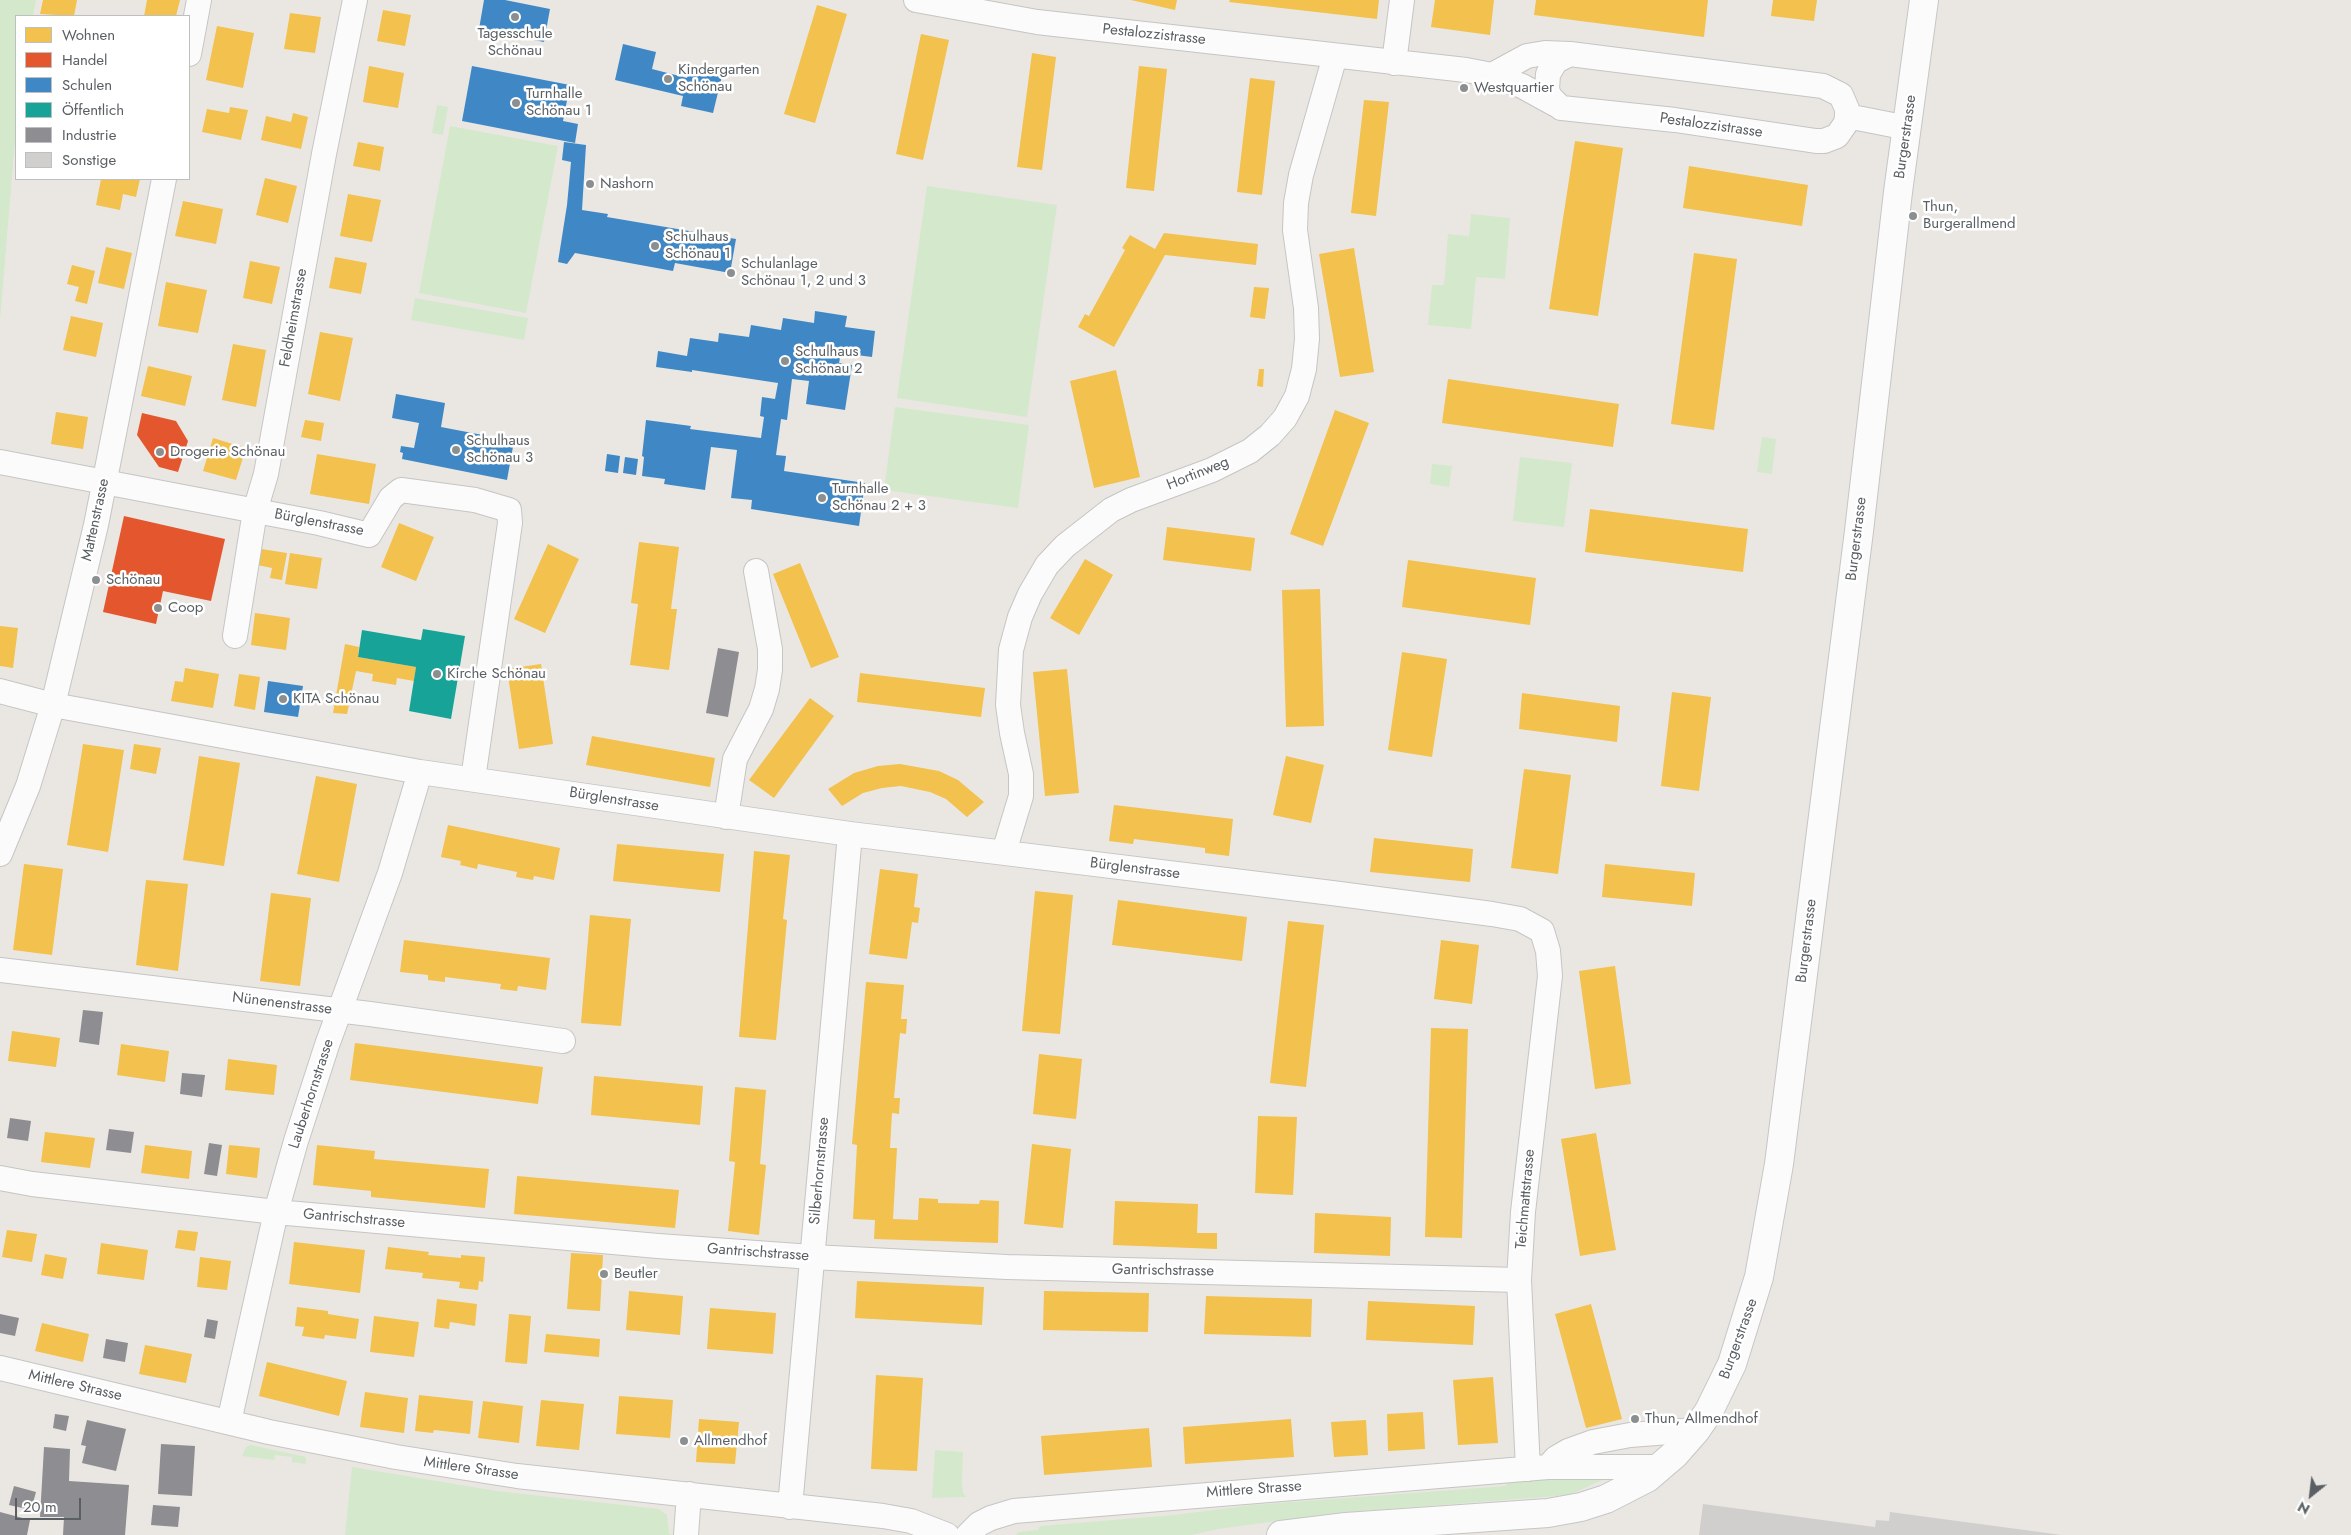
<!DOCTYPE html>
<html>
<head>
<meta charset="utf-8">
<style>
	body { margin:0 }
	#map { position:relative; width:2351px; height:1535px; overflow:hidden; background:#eae7e3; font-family:Jost,sans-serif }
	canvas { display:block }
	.legend { position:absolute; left:15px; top:15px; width:175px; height:165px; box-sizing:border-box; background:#fff; border:1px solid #bdbfc1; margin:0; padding:6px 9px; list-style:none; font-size:15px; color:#595f63 }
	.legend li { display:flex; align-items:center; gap:10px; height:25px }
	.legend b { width:25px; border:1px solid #bdbfc1 }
	.north { position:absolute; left:2286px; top:1470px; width:50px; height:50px; -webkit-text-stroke:4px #fff; paint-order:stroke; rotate:209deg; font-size:14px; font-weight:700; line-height:20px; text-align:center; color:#595f63 }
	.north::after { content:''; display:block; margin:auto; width:18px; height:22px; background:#595f63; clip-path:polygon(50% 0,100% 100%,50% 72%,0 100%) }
	.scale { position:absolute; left:15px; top:1498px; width:66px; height:22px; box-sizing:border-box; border:2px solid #595f63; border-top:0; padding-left:6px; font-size:15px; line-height:18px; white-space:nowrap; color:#595f63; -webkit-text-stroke:4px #fff; paint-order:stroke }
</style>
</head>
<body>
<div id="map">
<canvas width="2351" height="1535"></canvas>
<ul class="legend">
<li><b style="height:14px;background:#f2c14e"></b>Wohnen</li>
<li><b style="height:14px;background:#e4572e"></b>Handel</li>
<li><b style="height:14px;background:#3f88c5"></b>Schulen</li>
<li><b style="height:14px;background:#17a398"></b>Öffentlich</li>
<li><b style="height:14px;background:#8d8d92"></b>Industrie</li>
<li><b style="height:14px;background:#d1cfcd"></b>Sonstige</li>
</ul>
<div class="north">N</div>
<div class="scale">20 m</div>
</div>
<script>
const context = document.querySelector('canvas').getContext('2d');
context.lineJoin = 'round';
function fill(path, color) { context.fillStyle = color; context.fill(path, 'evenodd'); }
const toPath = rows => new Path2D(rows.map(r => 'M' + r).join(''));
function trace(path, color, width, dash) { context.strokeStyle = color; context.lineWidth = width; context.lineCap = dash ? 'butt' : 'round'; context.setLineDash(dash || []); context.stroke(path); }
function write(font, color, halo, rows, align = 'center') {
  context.font = font + ' Jost,sans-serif'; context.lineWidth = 5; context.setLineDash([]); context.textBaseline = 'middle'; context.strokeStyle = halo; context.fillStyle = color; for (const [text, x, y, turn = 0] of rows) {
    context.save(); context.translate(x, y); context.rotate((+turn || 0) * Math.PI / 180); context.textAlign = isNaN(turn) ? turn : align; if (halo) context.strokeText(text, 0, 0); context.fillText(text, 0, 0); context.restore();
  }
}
fill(toPath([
	[0,0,36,0,33,16,16,16,16,129,0,320],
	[437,105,448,107,443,135,432,133],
	[450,126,558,146,526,313,419,293],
	[927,186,1057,205,1027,417,897,398],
	[1471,214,1510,218,1505,279,1476,277,1471,329,1428,325,1432,285,1444,285,1448,234,1469,236],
	[415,298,528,318,524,340,411,320],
	[895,407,1029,425,1018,508,884,490],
	[1762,437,1776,439,1772,474,1757,472],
	[1520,457,1572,463,1564,527,1513,521],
	[1432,464,1452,466,1449,487,1430,484],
	[251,1445,306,1457,306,1464,292,1462,292,1457,275,1455,274,1460,242,1456,246,1447],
	[935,1450,963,1452,962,1482,963,1493,966,1497,932,1498],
	[352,1467,497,1491,659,1509,667,1515,669,1534,675,1535,345,1535],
	[1609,1477,1569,1495,1337,1513,1218,1529,1192,1535,1016,1535,1018,1532,1038,1530,1040,1526,1174,1515,1253,1505,1506,1486,1507,1479]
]), '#d4e8cc');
fill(toPath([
	[43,0,77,0,74,16,40,14],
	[147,0,180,0,176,16,144,16],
	[1131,0,1177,0,1175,10],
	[1230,0,1379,0,1377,19,1229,2],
	[1435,0,1494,0,1490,35,1431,27],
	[1536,0,1708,0,1704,37,1534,15],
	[1773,0,1817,0,1814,21,1771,16],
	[817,5,847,14,815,123,784,114],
	[383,10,411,15,405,46,377,41],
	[290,13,321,17,315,53,284,49],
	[217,26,254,33,243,88,206,80],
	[921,34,949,40,923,160,896,154],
	[1032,53,1056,57,1042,170,1017,167],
	[369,66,404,73,398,108,363,102],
	[1139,66,1167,69,1154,191,1126,188],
	[1250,78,1275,81,1262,195,1237,192],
	[1364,100,1389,102,1376,216,1351,213],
	[230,107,248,110,241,140,202,132,207,109,229,113],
	[293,113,308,117,301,149,261,140,266,116,291,122],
	[1575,141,1623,148,1598,316,1549,309],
	[358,142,384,147,380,171,353,166],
	[1689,166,1808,185,1802,226,1683,208],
	[265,178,297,186,288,223,256,215],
	[101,179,140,179,136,197,123,194,120,210,96,205],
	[348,194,381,200,372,242,340,236],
	[183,201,223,209,216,244,175,236],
	[1164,233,1258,244,1256,265,1165,255,1114,347,1078,327,1085,314,1089,316,1125,250,1122,248,1130,235,1155,249],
	[106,247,132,253,124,289,98,283],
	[1354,248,1374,372,1340,377,1319,254],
	[1694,253,1737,259,1714,430,1671,424],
	[335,257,367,263,361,294,329,288],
	[250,261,280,267,272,304,243,298],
	[72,265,95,271,87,304,75,301,79,287,67,284],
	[166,282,207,290,198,333,158,326],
	[1254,287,1269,288,1265,319,1250,317],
	[71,316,103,323,96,357,63,350],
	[320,332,353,338,340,401,308,394],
	[233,344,266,350,256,407,222,400],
	[148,366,192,376,185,406,141,396],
	[1259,369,1264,369,1263,387,1257,386],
	[1116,370,1140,477,1094,488,1070,381],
	[1448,379,1619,404,1613,447,1442,423],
	[1335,410,1369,423,1323,546,1290,534],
	[56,412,88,417,83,449,51,444],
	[305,420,324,423,321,441,301,437],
	[213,438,246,448,236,480,203,471],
	[317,454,376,464,369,504,310,494],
	[1590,509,1748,529,1743,572,1585,552],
	[399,523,434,537,416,581,381,567],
	[1167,527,1255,538,1251,571,1163,560],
	[639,542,679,547,671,609,677,609,669,670,630,665,638,604,631,603],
	[548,544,579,559,545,633,514,619],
	[255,548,287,553,282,580,270,578,272,568,252,564],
	[290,553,322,558,317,589,285,584],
	[1085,559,1113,575,1079,635,1050,618],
	[1408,560,1536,578,1530,625,1402,607],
	[800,563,839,657,811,668,773,574],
	[1320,589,1324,726,1286,727,1282,590],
	[255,613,290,618,286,650,251,645],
	[0,626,18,628,13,668,0,666],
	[345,644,359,647,358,657,416,667,414,681,397,678,396,685,372,681,373,674,356,671,347,714,333,713],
	[1402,652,1447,659,1432,757,1388,750],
	[541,664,553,744,519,749,507,669],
	[185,668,219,674,213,708,171,701,175,681,183,682],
	[1067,669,1079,793,1045,796,1033,672],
	[860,673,985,688,981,717,857,702],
	[239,674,260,677,255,710,234,706],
	[1672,692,1711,697,1699,791,1661,786],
	[1522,693,1620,706,1617,742,1519,729],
	[810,698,834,716,774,798,749,780],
	[592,736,715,758,710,787,586,765],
	[83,744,124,750,108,852,67,845],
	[134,744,161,748,156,774,130,769],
	[199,756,240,763,224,866,183,860],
	[1286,756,1324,765,1311,823,1273,815],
	[900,764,939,771,958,780,984,802,967,817,946,799,930,792,901,786,882,788,863,793,842,806,828,789,854,773,878,766],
	[1524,769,1571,775,1558,874,1511,868],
	[316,776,357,784,339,882,297,874],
	[1114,805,1233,819,1229,856,1205,853,1205,848,1134,839,1133,844,1109,841],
	[448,825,560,848,554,880,534,876,533,880,516,877,517,872,478,864,477,869,460,865,461,861,441,857],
	[1374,838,1473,849,1470,882,1370,872],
	[617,844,724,854,720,892,613,881],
	[754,851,790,855,783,919,787,920,776,1040,739,1037],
	[24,864,63,869,52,955,13,950],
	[1605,864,1695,873,1692,906,1602,897],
	[880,869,918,874,914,907,920,908,918,923,912,922,907,959,869,954],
	[146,880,188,884,178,971,136,965],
	[1035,891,1073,895,1060,1034,1022,1031],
	[271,893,311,898,300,986,260,981],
	[1118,900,1247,917,1242,961,1112,945],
	[590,915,631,919,621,1026,581,1023],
	[1288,921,1324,925,1306,1087,1270,1083],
	[404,940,550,958,546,990,518,986,517,991,500,989,501,984,445,977,445,982,428,980,428,975,400,972],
	[1441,940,1479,945,1472,1004,1434,999],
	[1615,966,1631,1084,1595,1089,1579,971],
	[866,982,904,985,901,1019,907,1019,906,1034,900,1033,894,1098,900,1098,899,1114,892,1113,890,1148,897,1148,893,1219,918,1220,919,1198,938,1199,938,1203,979,1204,980,1200,999,1201,998,1243,874,1239,875,1220,853,1219,857,1145,852,1144],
	[1431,1028,1468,1029,1462,1238,1425,1237],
	[12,1031,60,1038,56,1067,8,1061],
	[355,1043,543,1067,538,1104,350,1080],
	[121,1044,169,1051,165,1082,117,1075],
	[1039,1054,1082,1059,1076,1119,1033,1114],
	[228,1059,277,1065,274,1095,225,1090],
	[594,1076,703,1086,700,1125,591,1115],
	[735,1087,766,1090,760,1164,766,1165,759,1235,728,1231,735,1162,729,1161],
	[1258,1116,1297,1117,1293,1195,1255,1193],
	[45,1132,95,1138,90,1168,41,1162],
	[1596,1133,1616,1250,1580,1256,1561,1139],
	[1032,1144,1071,1149,1063,1228,1024,1224],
	[145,1145,192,1151,189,1179,141,1173],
	[229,1145,260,1148,257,1178,226,1174],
	[317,1145,375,1151,374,1159,489,1169,485,1208,371,1197,371,1191,313,1185],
	[517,1176,679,1190,675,1228,514,1214],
	[1115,1201,1198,1204,1197,1233,1217,1233,1217,1249,1113,1245],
	[1315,1213,1391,1217,1390,1256,1314,1253],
	[7,1230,37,1234,32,1262,2,1257],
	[178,1230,198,1232,195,1251,175,1248],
	[294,1242,365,1250,360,1293,289,1284],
	[101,1243,148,1250,144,1280,97,1274],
	[388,1247,429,1252,428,1255,461,1258,461,1255,485,1257,483,1282,479,1281,478,1290,459,1288,460,1282,422,1278,423,1273,385,1269],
	[571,1253,603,1255,600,1311,567,1309],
	[45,1254,67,1258,63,1279,41,1275],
	[200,1257,231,1261,227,1290,197,1287],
	[857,1281,984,1287,982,1325,855,1318],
	[629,1291,683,1296,680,1335,626,1330],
	[1044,1291,1149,1293,1148,1332,1043,1330],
	[1206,1296,1312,1299,1311,1337,1204,1334],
	[437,1299,477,1304,475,1326,450,1322,449,1329,434,1327],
	[1368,1301,1475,1306,1473,1345,1366,1340],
	[1591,1304,1622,1419,1586,1428,1555,1314],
	[297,1307,328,1311,328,1314,359,1319,356,1339,325,1335,324,1339,302,1336,304,1327,295,1326],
	[710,1308,776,1313,773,1354,707,1349],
	[509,1314,531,1316,527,1364,505,1362],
	[374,1316,419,1322,414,1357,370,1352],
	[42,1323,89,1334,83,1362,35,1351],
	[546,1334,600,1339,599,1357,544,1352],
	[145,1345,192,1354,186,1383,139,1374],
	[267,1362,347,1381,339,1416,259,1396],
	[876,1375,923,1378,917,1471,871,1469],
	[1493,1377,1498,1443,1458,1445,1453,1380],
	[365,1392,408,1398,404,1433,360,1427],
	[419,1395,473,1401,470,1434,434,1430,433,1433,415,1431],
	[619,1396,673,1400,670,1438,616,1434],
	[541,1400,584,1404,579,1450,536,1446],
	[483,1401,523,1406,519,1443,478,1438],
	[1423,1412,1425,1449,1388,1451,1387,1414],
	[699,1419,739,1422,735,1464,696,1462],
	[1291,1419,1294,1457,1185,1464,1183,1427],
	[1366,1420,1368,1455,1334,1457,1331,1422],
	[1149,1428,1152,1467,1044,1475,1041,1436]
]), '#f2c14e');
fill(toPath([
	[142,413,176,421,188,441,178,472,159,467,137,435],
	[124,516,225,539,211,601,163,591,156,624,103,612]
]), '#e4572e');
fill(toPath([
	[484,0,505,0,550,9,544,42,479,29],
	[623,44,656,52,652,69,687,78,689,69,722,76,713,113,681,106,683,96,615,80],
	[472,66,570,85,563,121,578,124,575,143,462,121],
	[564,142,586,145,582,210,608,214,607,217,736,239,730,273,675,263,673,271,575,253,567,264,558,262,567,205,571,162,562,160],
	[815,311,847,316,845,327,875,331,872,357,841,353,839,363,852,365,845,410,806,404,809,381,792,379,787,420,781,419,776,455,786,456,784,471,865,483,859,526,751,509,752,500,731,498,737,450,711,447,705,490,664,484,665,479,642,476,644,457,642,456,646,420,691,426,690,429,761,438,764,417,760,416,762,397,775,399,778,383,692,370,692,372,656,367,658,351,687,356,690,338,718,342,719,333,749,337,751,325,781,330,783,318,814,323],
	[396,394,445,403,441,427,514,441,507,480,402,459,403,453,400,452,401,446,414,448,419,423,392,418],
	[607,454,620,456,618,473,605,471],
	[625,457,638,459,636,475,623,473],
	[268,681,303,686,298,717,264,712]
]), '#3f88c5');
fill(toPath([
	[423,629,465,636,451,719,409,711,416,667,358,657,362,630,421,640]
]), '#17a398');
fill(toPath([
	[718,648,739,652,728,717,706,713],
	[83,1010,103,1012,99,1045,79,1042],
	[182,1073,205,1075,202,1097,180,1094],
	[10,1118,31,1121,28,1141,7,1138],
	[109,1129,134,1132,131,1153,106,1150],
	[209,1143,222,1145,217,1176,204,1174],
	[0,1314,19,1318,15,1336,0,1333],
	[207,1319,218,1321,215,1339,204,1337],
	[106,1339,128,1343,125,1362,103,1358],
	[55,1414,69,1416,66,1431,53,1428],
	[87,1420,126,1429,116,1471,82,1463,86,1446,81,1445],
	[161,1444,195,1446,192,1496,158,1494],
	[44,1447,70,1449,69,1481,129,1485,125,1535,63,1535,64,1517,40,1517],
	[14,1486,36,1492,31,1510,9,1505],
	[153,1505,180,1507,178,1527,151,1525],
	[0,1512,30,1520,27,1535,0,1535]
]), '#8d8d92');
fill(toPath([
	[1703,1504,1875,1527,1876,1520,1889,1521,1890,1512,2062,1535,1699,1535]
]), '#d1cfcd');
const street = toPath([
	[916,0,1037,22,1466,70,1492,75,1522,86,1562,108,1675,120,1816,141,1824,141,1837,136,1846,123,1847,116,1847,109,1841,95,1823,86,1570,54,1545,53,1527,56,1492,75],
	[189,54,199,0],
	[1394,63,1402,0],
	[1561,108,1550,97,1547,90,1548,74,1556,61,1570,54],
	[1847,116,1908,128],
	[0,462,319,523,369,535,391,498,401,490,475,500,509,510,510,523,473,779],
	[235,636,255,511,266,474,324,154,355,0],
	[0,691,53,705,420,772,850,834,1332,893,1492,914,1520,919,1542,931,1548,951,1550,976,1523,1212,1519,1280,1528,1469],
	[726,817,735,759,761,709,767,689,770,670,770,649,756,571],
	[1004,852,1021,796,1021,774,1012,733,1008,705,1011,650,1020,617,1030,594,1047,565,1065,546,1111,510,1131,500,1212,470,1250,451,1270,435,1285,418,1297,396,1304,369,1307,339,1306,308,1295,230,1296,203,1301,175,1335,56],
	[0,854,28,786,53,705,96,525,164,179],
	[0,970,370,1014,563,1041],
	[0,1178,32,1184,276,1212,658,1246,812,1257,1007,1267,1519,1280],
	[0,1368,269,1432,396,1457,517,1476,883,1516,911,1521,947,1535],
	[229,1422,276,1212,296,1141,327,1045,390,873,420,772],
	[1548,1467,1556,1458,1568,1451,1593,1442,1630,1435,1696,1430],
	[790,1507,850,834],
	[686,1535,689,1494],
	[968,1535,979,1524,991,1518,1014,1511,1548,1467,1661,1467]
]);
const secondary = toPath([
	[1281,1535,1346,1527,1548,1513,1581,1507,1606,1499,1647,1478,1675,1454,1696,1430,1709,1411,1732,1364,1759,1277,1779,1164,1859,531,1898,192,1924,0]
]);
trace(street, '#c5c5c4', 26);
trace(secondary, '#c6c6c6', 30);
trace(street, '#fcfbfb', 24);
trace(secondary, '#fcfbfb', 28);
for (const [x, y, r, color] of [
	[515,17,5,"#8c8f90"],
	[668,79,5,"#8c8f90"],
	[1464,88,5,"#8c8f90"],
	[516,103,5,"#8c8f90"],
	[590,184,5,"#8c8f90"],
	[1913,216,5,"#8c8f90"],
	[655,246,5,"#8c8f90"],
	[731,273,5,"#8c8f90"],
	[785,361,5,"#8c8f90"],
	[456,450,5,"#8c8f90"],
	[160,452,5,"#8c8f90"],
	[822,498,5,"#8c8f90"],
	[96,580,5,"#8c8f90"],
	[158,608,5,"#8c8f90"],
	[437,674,5,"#8c8f90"],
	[283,699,5,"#8c8f90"],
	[604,1274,5,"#8c8f90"],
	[1635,1419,5,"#8c8f90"],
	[684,1441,5,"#8c8f90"]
]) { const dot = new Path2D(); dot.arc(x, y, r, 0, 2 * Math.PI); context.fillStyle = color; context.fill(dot); trace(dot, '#fff', 2); }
write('15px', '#595f63', '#fff', [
	["Tagesschule",515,34,"center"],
	["Schönau",515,51,"center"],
	["Kindergarten",678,70],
	["Schönau",678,87],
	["Westquartier",1474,88],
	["Turnhalle",526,94],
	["Schönau 1",526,111],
	["Nashorn",600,184],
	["Thun,",1923,207],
	["Burgerallmend",1923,224],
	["Schulhaus",665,237],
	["Schönau 1",665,254],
	["Schulanlage",741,264],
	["Schönau 1, 2 und 3",741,281],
	["Schulhaus",795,352],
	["Schönau 2",795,369],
	["Schulhaus",466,441],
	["Schönau 3",466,458],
	["Drogerie Schönau",170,452],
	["Turnhalle",832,489],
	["Schönau 2 + 3",832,506],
	["Schönau",106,580],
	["Coop",168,608],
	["Kirche Schönau",447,674],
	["KITA Schönau",293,699],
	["Beutler",614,1274],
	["Thun, Allmendhof",1645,1419],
	["Allmendhof",694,1441]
], 'left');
write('15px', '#595f63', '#fff', [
	["Pestalozzistrasse",1154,35,6],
	["Pestalozzistrasse",1711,126,8],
	["Burgerstrasse",1906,137,-82],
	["Feldheimstrasse",294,318,-80],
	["Hortinweg",1198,474,-22],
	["Mattenstrasse",96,520,-78],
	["Bürglenstrasse",319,523,11],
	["Burgerstrasse",1857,539,-83],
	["Bürglenstrasse",614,800,9],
	["Bürglenstrasse",1135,869,7],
	["Burgerstrasse",1807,941,-83],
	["Nünenenstrasse",282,1004,7],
	["Lauberhornstrasse",312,1094,-72],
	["Silberhornstrasse",820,1171,-85],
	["Teichmattstrasse",1526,1199,-85],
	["Gantrischstrasse",354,1219,5],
	["Gantrischstrasse",758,1253,4],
	["Gantrischstrasse",1163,1271,1],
	["Burgerstrasse",1739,1339,-70],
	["Mittlere Strasse",75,1386,13],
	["Mittlere Strasse",471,1469,8],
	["Mittlere Strasse",1254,1490,-4]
]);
</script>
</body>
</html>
